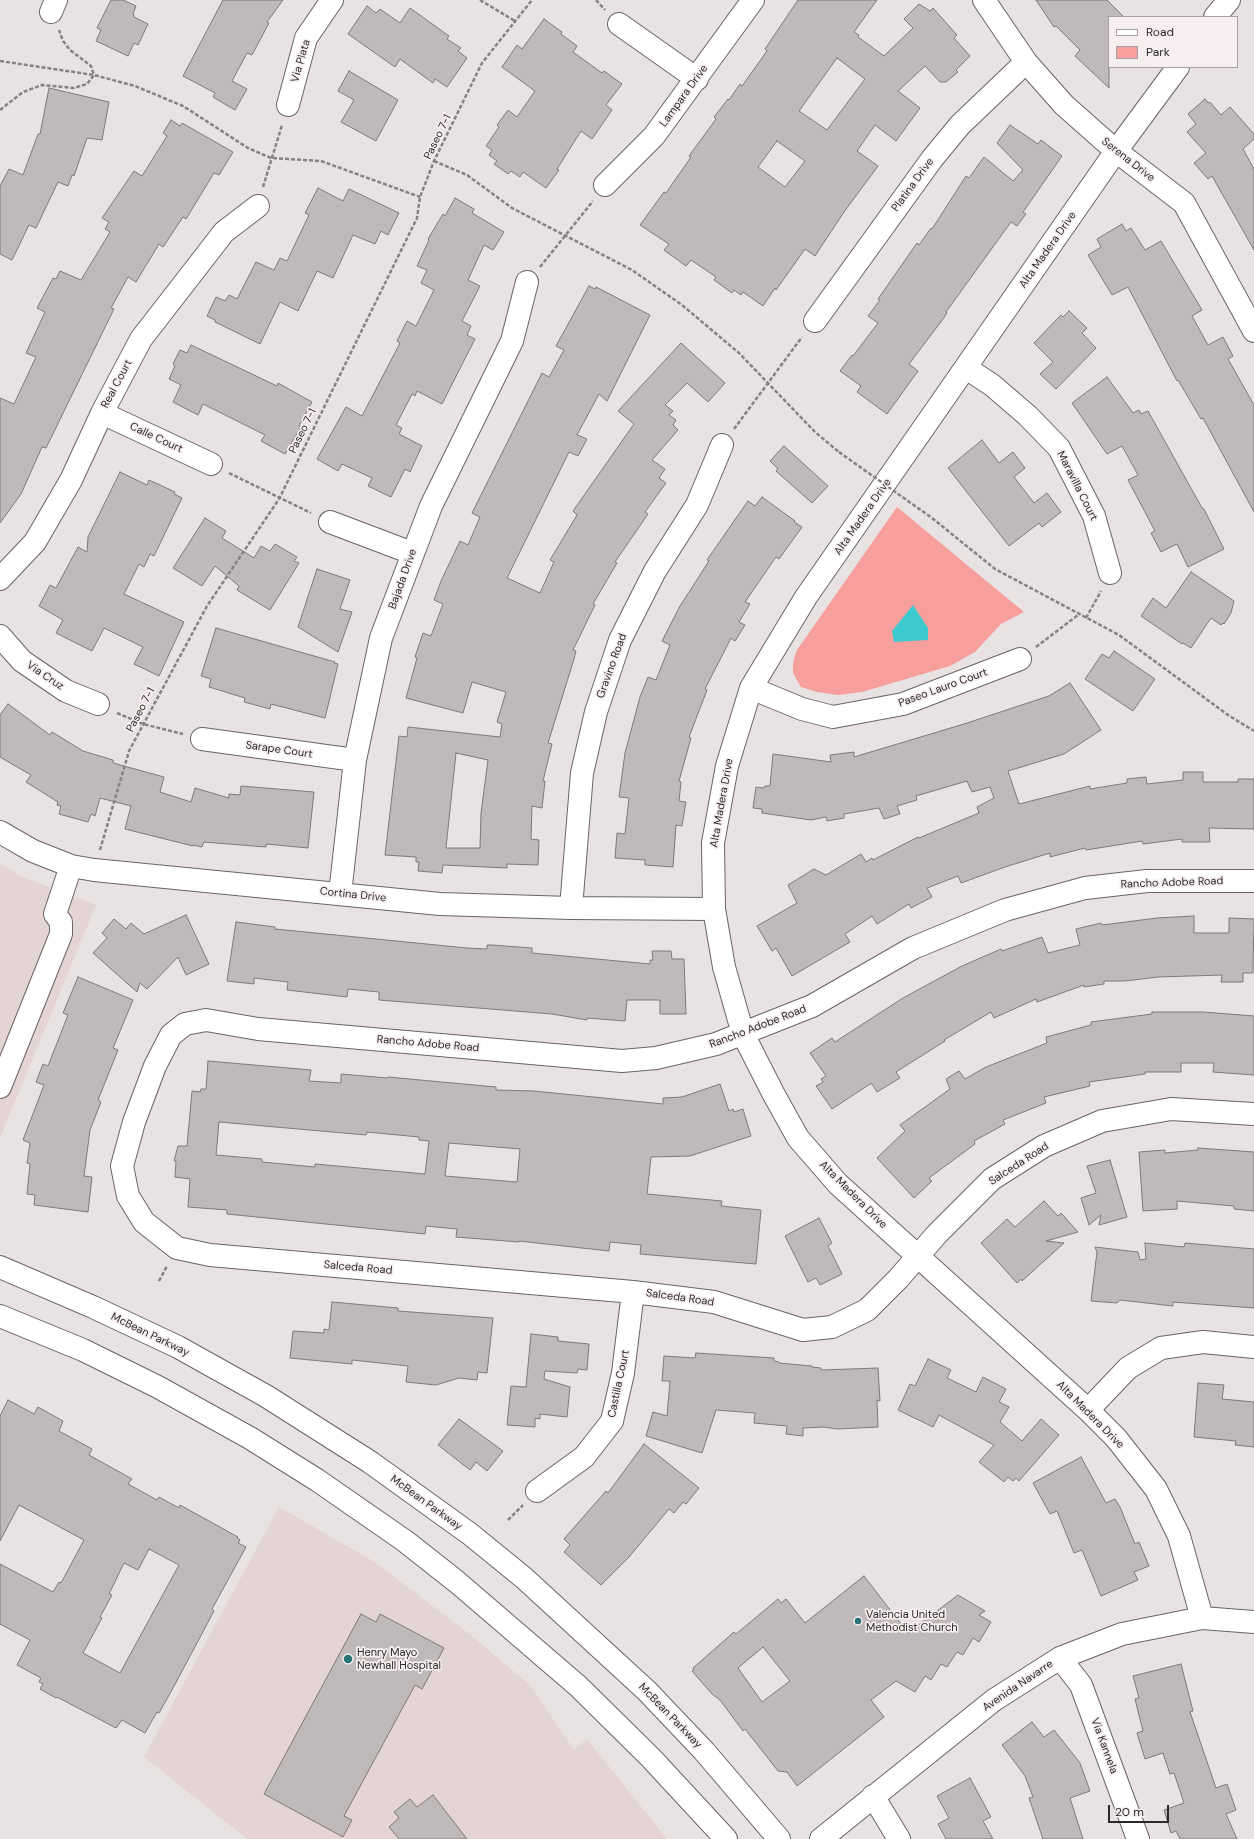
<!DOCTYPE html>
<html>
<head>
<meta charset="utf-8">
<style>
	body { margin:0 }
	#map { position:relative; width:1254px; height:1839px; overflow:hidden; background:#e9e2e2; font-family:"DM Sans",sans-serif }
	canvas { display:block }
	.legend { position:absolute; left:1108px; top:16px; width:130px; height:52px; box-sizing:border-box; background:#f7efef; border:1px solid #a5a0a0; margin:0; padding:5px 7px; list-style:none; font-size:12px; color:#2b2929 }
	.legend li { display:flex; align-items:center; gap:8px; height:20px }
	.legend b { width:20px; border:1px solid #a5a0a0 }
	.scale { position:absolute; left:1108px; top:1805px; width:61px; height:18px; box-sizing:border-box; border:2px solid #2b2929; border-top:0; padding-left:5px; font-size:12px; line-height:14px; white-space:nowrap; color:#2b2929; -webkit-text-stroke:3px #f7efef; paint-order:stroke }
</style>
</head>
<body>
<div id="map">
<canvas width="1254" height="1839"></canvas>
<ul class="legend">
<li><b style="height:5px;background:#fff"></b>Road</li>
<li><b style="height:11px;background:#f69f9c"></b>Park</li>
</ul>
<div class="scale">20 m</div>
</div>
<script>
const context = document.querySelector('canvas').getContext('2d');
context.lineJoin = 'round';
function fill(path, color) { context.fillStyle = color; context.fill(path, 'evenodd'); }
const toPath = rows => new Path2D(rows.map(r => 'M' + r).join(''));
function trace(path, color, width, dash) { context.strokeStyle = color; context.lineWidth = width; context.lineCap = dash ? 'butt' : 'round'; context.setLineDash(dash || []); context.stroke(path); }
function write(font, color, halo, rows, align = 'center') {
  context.font = font + ' "DM Sans",sans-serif'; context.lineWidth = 3.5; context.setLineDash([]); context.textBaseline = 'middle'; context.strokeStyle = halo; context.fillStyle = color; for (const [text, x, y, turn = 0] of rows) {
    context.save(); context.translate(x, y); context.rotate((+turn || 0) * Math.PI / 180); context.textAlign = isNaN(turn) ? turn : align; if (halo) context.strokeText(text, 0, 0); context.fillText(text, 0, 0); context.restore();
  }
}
fill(toPath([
	[0,863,20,876,96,905,0,1138],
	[279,1507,373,1561,468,1633,530,1685,574,1750,587,1739,667,1839,247,1839,144,1757]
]), '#e4d4d3');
fill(toPath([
	[897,507,1024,612,1001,624,975,652,950,666,862,692,838,695,817,692,801,687,793,673,793,662,797,650]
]), '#f69f9c');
fill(toPath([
	[913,605,928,628,928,640,894,642,892,631]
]), '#3ccacf');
const building = toPath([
	[111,0,123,0,136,6,133,14,134,15,134,17,148,24,138,45,134,43,128,56,96,41,101,30,97,28,111,0],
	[223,0,283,0,267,22,269,23,252,55,247,53,232,81,247,89,235,110,213,97,215,93,183,76,223,0],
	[798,0,877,0,854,32,859,35,858,37,884,56,913,28,904,19,919,4,930,11,933,8,957,35,954,38,970,56,956,70,958,72,946,82,940,82,925,66,898,91,920,108,896,141,875,125,857,151,878,166,844,212,815,256,805,249,776,290,775,288,763,306,743,292,741,295,734,290,732,293,714,280,716,277,691,260,686,266,664,250,669,244,640,225,664,192,666,193,691,157,689,156,716,119,714,117,728,99,729,100,740,84,742,86,767,51,765,49,798,0],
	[837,58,865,79,827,130,799,111,837,58],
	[777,141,805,161,785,187,758,167,777,141],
	[1036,0,1107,0,1124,17,1109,17,1109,88,1075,56,1080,50,1056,26,1054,27,1036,0],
	[367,6,376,13,380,9,400,23,410,8,449,36,447,39,461,48,458,51,467,58,447,87,435,79,433,83,400,59,395,67,348,34,367,6],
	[544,19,562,32,561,34,577,46,573,52,602,73,604,71,622,84,606,105,612,110,592,139,581,131,557,169,559,170,546,188,523,172,520,177,511,171,508,174,494,164,497,161,489,155,492,150,486,146,499,127,497,125,508,110,517,117,535,91,502,67,517,45,522,49,544,19],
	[349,71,398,100,376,141,341,122,354,100,338,91,349,71],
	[49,88,109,102,102,140,87,138,74,176,72,175,68,186,58,182,36,228,29,225,12,260,0,254,0,186,9,169,23,175,38,134,40,134,49,88],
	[1205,99,1208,103,1210,102,1221,115,1230,107,1254,134,1254,139,1243,149,1254,169,1254,250,1212,176,1208,179,1194,163,1206,153,1187,132,1196,124,1188,114,1205,99],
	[171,120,180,126,182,123,233,152,219,175,214,173,186,219,183,217,163,247,159,244,136,282,128,277,111,308,114,309,46,448,42,447,21,494,0,523,0,398,14,404,36,357,26,353,45,312,37,308,53,278,56,279,60,271,81,280,110,232,105,229,109,222,102,218,134,171,142,176,167,136,163,133,171,120],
	[1010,125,1038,144,1041,140,1062,156,1023,212,1026,214,1017,226,1011,222,946,312,947,313,943,319,909,364,918,371,887,414,857,392,861,386,840,371,852,355,853,356,878,323,868,316,880,300,878,299,917,243,919,245,931,228,932,229,966,176,969,178,984,157,1013,181,1023,170,997,143,1010,125],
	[318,188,343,201,349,189,399,213,388,235,381,231,375,244,353,235,333,278,317,271,298,311,280,302,260,344,215,322,215,320,207,316,216,297,225,301,229,295,237,299,256,262,274,270,280,258,287,261,309,215,305,213,318,188],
	[455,198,474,209,472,213,504,232,493,250,484,245,468,280,480,286,462,321,471,326,467,335,475,339,442,404,417,391,415,396,412,394,396,425,402,428,399,434,422,446,410,472,405,469,391,497,368,486,372,478,342,464,338,471,317,459,346,407,362,416,400,343,397,341,407,321,416,326,434,290,421,283,427,270,417,266,429,240,428,239,443,214,445,216,455,198],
	[1122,224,1126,231,1131,228,1145,250,1161,241,1202,310,1192,316,1208,345,1223,337,1233,356,1228,359,1254,405,1254,512,1203,418,1201,419,1178,380,1177,381,1128,287,1112,295,1088,255,1101,247,1097,239,1122,224],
	[589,286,595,289,596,287,650,315,607,401,599,394,577,435,587,439,578,456,569,452,507,578,540,593,554,562,550,560,577,515,573,511,634,424,618,411,681,343,725,383,708,402,687,383,665,405,673,411,669,415,676,420,673,425,678,430,652,460,665,469,659,478,666,483,645,512,648,514,615,562,617,563,593,604,595,605,573,650,576,651,574,659,548,743,552,744,543,781,545,781,542,808,532,806,531,839,539,840,538,865,507,864,507,868,443,865,442,873,418,871,419,862,416,862,416,857,385,855,399,736,407,737,408,727,500,737,502,724,497,722,506,692,472,682,463,713,406,698,417,658,415,657,423,633,431,636,443,604,434,600,441,581,460,541,468,545,480,517,472,513,542,373,549,377,564,350,556,346,589,286],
	[456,753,488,760,481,813,480,848,446,848,456,753],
	[1069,311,1087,328,1082,333,1096,348,1056,389,1040,374,1053,362,1034,343,1061,315,1063,317,1069,311],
	[191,345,277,386,278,383,312,402,299,426,301,427,285,454,261,441,265,435,203,404,198,415,173,402,181,385,169,379,175,366,173,364,180,350,187,353,191,345],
	[1107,377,1133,413,1139,410,1141,414,1148,411,1202,508,1204,509,1224,549,1188,567,1177,544,1161,552,1151,533,1155,531,1128,480,1138,475,1122,446,1107,454,1072,403,1107,377],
	[982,440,999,463,1013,452,1025,468,1014,477,1034,503,1047,493,1061,512,1042,527,1039,523,1009,546,948,468,982,440],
	[784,446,828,486,812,503,776,471,778,469,770,461,784,446],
	[120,472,147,485,149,480,175,492,174,494,182,498,154,556,150,554,144,567,139,564,124,594,184,622,159,676,134,664,143,647,104,628,92,651,56,633,63,620,39,606,50,585,56,588,78,547,87,552,88,537,120,472],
	[762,497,795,521,794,522,802,527,779,559,776,557,745,602,750,604,739,622,745,625,735,641,731,638,705,689,707,690,689,737,691,738,679,781,681,782,679,801,686,802,682,826,676,825,673,867,645,865,645,860,615,858,617,833,625,834,629,798,619,797,625,753,640,697,648,677,656,680,670,645,662,641,680,606,709,561,707,560,734,521,748,501,755,506,762,497],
	[205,518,226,531,222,538,254,558,261,546,270,551,275,544,297,557,294,561,299,563,270,610,237,590,239,586,215,566,202,586,173,568,205,518],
	[317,569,350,580,340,609,352,612,338,652,298,627,317,569],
	[1191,572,1234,601,1231,613,1224,624,1223,623,1221,625,1211,618,1191,648,1183,643,1182,644,1141,616,1153,598,1166,608,1191,572],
	[216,628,335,662,334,663,338,664,325,718,271,704,270,709,244,702,245,698,209,687,211,679,201,676,216,628],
	[1114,651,1155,679,1133,711,1085,679,1102,654,1109,658,1114,651],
	[1070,683,1101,730,1064,754,1008,771,1019,804,1090,786,1090,789,1127,783,1127,779,1146,777,1147,784,1183,780,1183,772,1203,772,1203,782,1238,782,1238,779,1254,779,1254,829,1209,828,1210,842,1182,842,1182,839,1143,844,1142,841,1086,850,1085,848,1050,857,1050,853,1005,867,961,883,958,876,927,888,932,897,911,908,909,904,877,924,872,916,845,934,850,942,792,976,776,948,772,951,757,926,797,903,788,885,814,869,826,875,861,854,866,862,872,858,873,860,918,837,919,838,979,813,977,807,994,798,990,787,972,792,967,781,916,796,917,800,897,806,900,814,884,819,879,808,844,814,844,818,827,821,826,817,811,820,762,813,762,809,753,808,756,787,764,788,765,786,770,786,773,754,831,762,830,755,854,752,854,757,964,724,1049,696,1070,683],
	[8,704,50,735,52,732,83,751,113,760,113,763,164,777,160,792,191,802,195,788,229,798,229,794,240,795,241,786,314,792,308,848,266,844,266,847,204,842,202,847,193,845,193,846,125,829,131,806,100,798,95,816,91,814,88,822,59,814,61,806,57,805,58,802,26,782,31,775,0,757,0,715,8,704],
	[186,915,209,964,186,975,178,957,147,989,140,983,137,992,93,953,107,938,102,933,114,919,126,929,131,923,144,934,186,915],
	[1194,916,1194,933,1229,933,1229,918,1254,919,1253,973,1243,973,1243,982,1221,982,1222,975,1158,977,1125,981,1104,981,1104,984,1084,987,1084,985,1037,1002,1036,999,994,1018,991,1012,944,1040,945,1041,896,1072,900,1078,877,1092,872,1084,870,1084,832,1109,816,1086,823,1082,821,1079,826,1076,810,1053,832,1038,835,1042,903,998,962,966,1001,949,1002,951,1042,937,1048,953,1080,945,1076,929,1101,923,1102,925,1157,918,1194,916],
	[236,922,275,927,275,929,467,948,487,949,487,945,492,945,532,948,532,953,650,964,650,960,653,960,652,951,671,951,672,959,684,959,686,1014,660,1014,660,1000,627,1000,625,1021,587,1018,587,1020,552,1014,379,1000,379,992,348,989,347,997,287,990,288,982,254,978,254,984,227,981,236,922],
	[78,977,133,1000,113,1048,118,1050,98,1100,101,1102,90,1130,84,1176,92,1177,88,1212,34,1205,35,1195,27,1194,30,1164,27,1163,30,1143,23,1140,44,1085,36,1082,43,1064,48,1066,68,1015,63,1013,78,977],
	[1152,1012,1203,1012,1254,1016,1254,1075,1213,1072,1214,1063,1181,1063,1181,1072,1145,1072,1145,1074,1089,1082,1090,1086,1044,1097,1046,1103,1003,1120,1005,1124,974,1141,975,1144,929,1178,932,1181,914,1198,877,1158,905,1131,900,1125,950,1089,946,1079,959,1071,965,1079,986,1067,1047,1043,1046,1037,1091,1025,1091,1022,1152,1014,1152,1012],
	[208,1061,311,1070,309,1081,341,1083,341,1074,387,1078,388,1077,496,1087,496,1090,534,1091,663,1104,663,1098,682,1097,720,1084,729,1111,733,1109,734,1112,743,1109,751,1136,690,1156,651,1157,647,1194,722,1201,721,1206,761,1210,756,1264,640,1254,641,1245,610,1242,609,1251,519,1241,519,1242,456,1237,457,1229,426,1226,425,1234,227,1214,227,1210,188,1207,190,1179,175,1177,176,1161,174,1161,178,1146,187,1146,192,1091,200,1092,201,1089,206,1089,208,1061],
	[219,1122,366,1135,367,1132,419,1137,419,1140,429,1141,425,1174,315,1164,315,1167,262,1162,262,1159,216,1155,219,1122],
	[449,1143,520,1149,517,1182,445,1176,449,1143],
	[1198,1148,1254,1152,1254,1211,1234,1209,1234,1206,1177,1201,1177,1209,1143,1211,1139,1152,1165,1150,1165,1153,1198,1150,1198,1148],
	[1110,1160,1127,1217,1099,1225,1101,1215,1089,1225,1081,1198,1096,1193,1087,1166,1110,1160],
	[1044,1201,1058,1216,1061,1213,1078,1232,1046,1241,1064,1243,1022,1281,1021,1279,1017,1283,981,1243,1007,1219,1015,1227,1044,1201],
	[819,1218,832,1243,828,1246,842,1274,820,1285,816,1278,808,1282,785,1236,819,1218],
	[1145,1243,1184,1247,1185,1243,1254,1249,1254,1308,1173,1302,1173,1306,1120,1300,1117,1303,1091,1301,1097,1252,1095,1247,1138,1252,1140,1260,1146,1259,1145,1243],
	[332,1302,398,1308,398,1311,493,1318,487,1373,478,1372,477,1380,459,1378,436,1385,406,1382,408,1366,352,1360,352,1364,290,1358,293,1331,324,1333,324,1329,329,1330,332,1302],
	[531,1334,558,1337,558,1341,589,1344,587,1370,578,1369,577,1373,545,1371,544,1379,570,1387,567,1417,540,1414,540,1419,535,1418,535,1427,507,1425,511,1386,526,1387,531,1334],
	[696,1353,774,1358,774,1361,779,1362,779,1363,812,1366,812,1367,821,1368,821,1370,878,1368,880,1401,877,1400,878,1427,837,1429,824,1427,803,1428,803,1436,786,1434,787,1426,754,1423,755,1413,716,1410,702,1453,646,1436,653,1412,667,1416,670,1381,662,1381,664,1356,695,1358,696,1353],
	[928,1359,951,1370,947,1378,976,1392,983,1377,1006,1389,999,1402,1009,1407,1000,1422,1022,1441,1041,1419,1059,1435,1019,1481,1016,1478,1013,1481,1008,1477,1004,1482,979,1462,994,1445,939,1415,933,1427,898,1410,910,1384,915,1386,928,1359],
	[1198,1383,1224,1385,1222,1399,1254,1402,1254,1447,1235,1445,1236,1441,1194,1437,1198,1383],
	[8,1400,34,1414,38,1407,63,1421,59,1431,92,1449,89,1455,132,1479,128,1484,157,1500,159,1497,179,1508,180,1505,238,1537,237,1538,240,1540,238,1543,246,1547,212,1609,214,1611,173,1688,159,1713,157,1712,145,1733,122,1720,116,1728,57,1697,56,1698,40,1689,43,1684,39,1682,41,1678,17,1665,30,1640,0,1624,0,1564,53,1592,59,1582,61,1583,84,1540,19,1505,0,1541,0,1416,8,1400],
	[149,1549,179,1565,120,1673,83,1653,102,1618,100,1617,112,1595,109,1594,124,1563,138,1570,149,1549],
	[459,1419,503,1451,487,1471,476,1462,470,1470,438,1445,459,1419],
	[644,1444,699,1488,686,1504,683,1502,674,1513,669,1509,629,1557,601,1585,564,1552,570,1545,564,1539,606,1491,608,1493,644,1444],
	[1081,1457,1106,1503,1115,1499,1120,1507,1135,1544,1139,1542,1149,1566,1134,1572,1138,1580,1101,1596,1082,1550,1074,1553,1057,1511,1050,1514,1033,1483,1081,1457],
	[864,1576,908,1633,958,1595,985,1611,979,1615,991,1622,979,1642,973,1638,963,1655,957,1652,947,1667,941,1664,931,1680,925,1676,915,1692,896,1681,871,1700,884,1717,797,1786,787,1772,778,1771,745,1729,743,1731,720,1700,712,1694,692,1671,694,1670,693,1668,734,1632,736,1634,778,1599,781,1603,786,1599,805,1623,864,1576],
	[763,1647,790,1681,762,1702,738,1668,763,1647],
	[361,1614,376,1622,380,1614,444,1648,422,1689,415,1685,344,1816,352,1820,343,1837,264,1794,361,1614],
	[1181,1664,1193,1711,1190,1712,1216,1788,1227,1784,1236,1810,1226,1814,1237,1839,1180,1839,1176,1831,1171,1833,1164,1810,1184,1803,1174,1773,1170,1774,1163,1753,1145,1759,1137,1733,1143,1731,1135,1699,1139,1698,1133,1676,1181,1664],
	[1032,1722,1044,1737,1054,1730,1080,1763,1090,1791,1070,1798,1083,1839,1043,1839,1029,1798,1033,1797,1025,1776,1002,1745,1032,1722],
	[970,1778,991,1817,983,1821,993,1839,946,1839,938,1824,949,1818,937,1796,970,1778],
	[433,1795,467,1839,399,1839,389,1827,399,1818,394,1812,410,1799,417,1807,433,1795]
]);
fill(building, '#c0b9b9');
trace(building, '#7f7878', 1);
const minor = toPath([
	[984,0,1026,62,1064,105,1116,151,1184,203,1254,331],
	[51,12,56,0],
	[1215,17,1229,0],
	[619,24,697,79],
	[1178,67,1116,151,806,597,751,688,727,766,713,843,714,909,724,967,743,1034,773,1093,798,1138,838,1184,1088,1410,1116,1438,1156,1489,1179,1536,1202,1618],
	[288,105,306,38,332,0],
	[605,185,654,136,753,0],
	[815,321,932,159,960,125,1026,62],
	[966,368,992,385,1028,416,1059,448,1094,516,1110,573],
	[102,413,211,464],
	[330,522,412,553],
	[0,579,35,542,71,480,102,413,141,339,224,232,258,206],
	[0,636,22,661,66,691,98,704],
	[751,688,802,709,833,717,903,704,1020,659],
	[202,739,355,760],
	[0,832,33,851,71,866,94,870,440,904,571,908,714,909],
	[1254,881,1147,881,1085,888,1005,910,913,948,812,1006,716,1044,656,1058,622,1061,258,1029,206,1020,185,1024,171,1035,155,1066,134,1122,122,1166,128,1196,144,1222,177,1248,210,1255,633,1292,714,1302,803,1330,832,1327,867,1310,898,1279,937,1234,992,1179,1044,1146,1102,1121,1171,1109,1254,1114],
	[340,894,355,760,381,638,431,506,512,341,527,282],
	[571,908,582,773,596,712,620,640,655,571,697,505,722,445],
	[0,1087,61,934,61,922,55,914,71,866],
	[1088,1410,1128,1368,1161,1348,1203,1342,1254,1347],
	[537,1491,584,1457,612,1421,623,1373,633,1292],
	[1060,1658,1081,1685,1138,1839],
	[873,1796,899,1839],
	[821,1839,994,1700,1060,1658,1122,1634,1202,1618,1254,1622]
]);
const major = toPath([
	[0,1267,93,1307,178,1347,266,1396,370,1462,470,1534,524,1578,647,1691,704,1751,779,1839],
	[0,1316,83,1350,158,1387,250,1438,317,1480,405,1541,457,1582,578,1686,651,1758,726,1839]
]);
trace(minor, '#6a6464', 24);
trace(major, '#6a6464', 24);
trace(toPath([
	[480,0,515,21],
	[596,0,605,10],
	[0,61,94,75,135,86,183,106,248,148,271,158,321,161,420,197],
	[0,110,23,92,42,85,74,88,87,84,94,75,91,66,70,50,63,41,59,30],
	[434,161,467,175,512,208,632,270,682,305,739,353,815,432,839,452],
	[263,187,282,125],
	[540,267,593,201],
	[734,429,802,337],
	[229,473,311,513],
	[932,518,995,569,1119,635,1228,715,1254,731],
	[1086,618,1101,591],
	[1036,647,1078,615],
	[117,713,143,724,183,734],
	[100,850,129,751,207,606,279,499,417,218,420,197,434,161,482,63,532,0],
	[159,1281,167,1266],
	[508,1520,523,1505]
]), '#878282', 2.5, [4, 2]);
trace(minor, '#fff', 22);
trace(major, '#fff', 22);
trace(toPath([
	[839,452,932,518]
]), '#878282', 2.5, [4, 2]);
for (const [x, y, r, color] of [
	[858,1621,4,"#277275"],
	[348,1659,5,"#277275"]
]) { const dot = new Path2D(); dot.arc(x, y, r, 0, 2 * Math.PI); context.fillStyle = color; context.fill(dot); trace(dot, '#f7efef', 1.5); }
write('11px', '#2b2929', '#f7efef', [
	["Via Plata",301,61,-74],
	["Lampara Drive",684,96,-54],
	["Paseo 7-1",438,137,-64],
	["Serena Drive",1128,160,38],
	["Platina Drive",913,185,-54],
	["Alta Madera Drive",1048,250,-55],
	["Real Court",117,384,-62],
	["Paseo 7-1",303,431,-64],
	["Calle Court",156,438,25],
	["Maravilla Court",1077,486,63],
	["Alta Madera Drive",863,517,-55],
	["Bajada Drive",403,579,-70],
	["Gravino Road",612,666,-70],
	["Via Cruz",45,676,34],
	["Paseo Lauro Court",943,688,-20],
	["Paseo 7-1",141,710,-62],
	["Sarape Court",279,750,8],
	["Alta Madera Drive",722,803,-80],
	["Rancho Adobe Road",1172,883,-2],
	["Cortina Drive",353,895,6],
	["Rancho Adobe Road",758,1027,-21],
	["Rancho Adobe Road",428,1044,5],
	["Salceda Road",1019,1164,-33],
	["Alta Madera Drive",853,1195,45],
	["Salceda Road",358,1268,5],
	["Salceda Road",680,1298,8],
	["McBean Parkway",150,1335,26],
	["Castilla Court",619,1384,-78],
	["Alta Madera Drive",1090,1415,45],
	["McBean Parkway",426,1503,36],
	["Avenida Navarre",1018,1686,-34],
	["McBean Parkway",670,1716,46],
	["Via Kannela",1104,1746,70]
]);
write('11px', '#2b2929', '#f7efef', [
	["Valencia United",866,1615],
	["Methodist Church",866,1628],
	["Henry Mayo",357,1653],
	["Newhall Hospital",357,1666]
], 'left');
</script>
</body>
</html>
